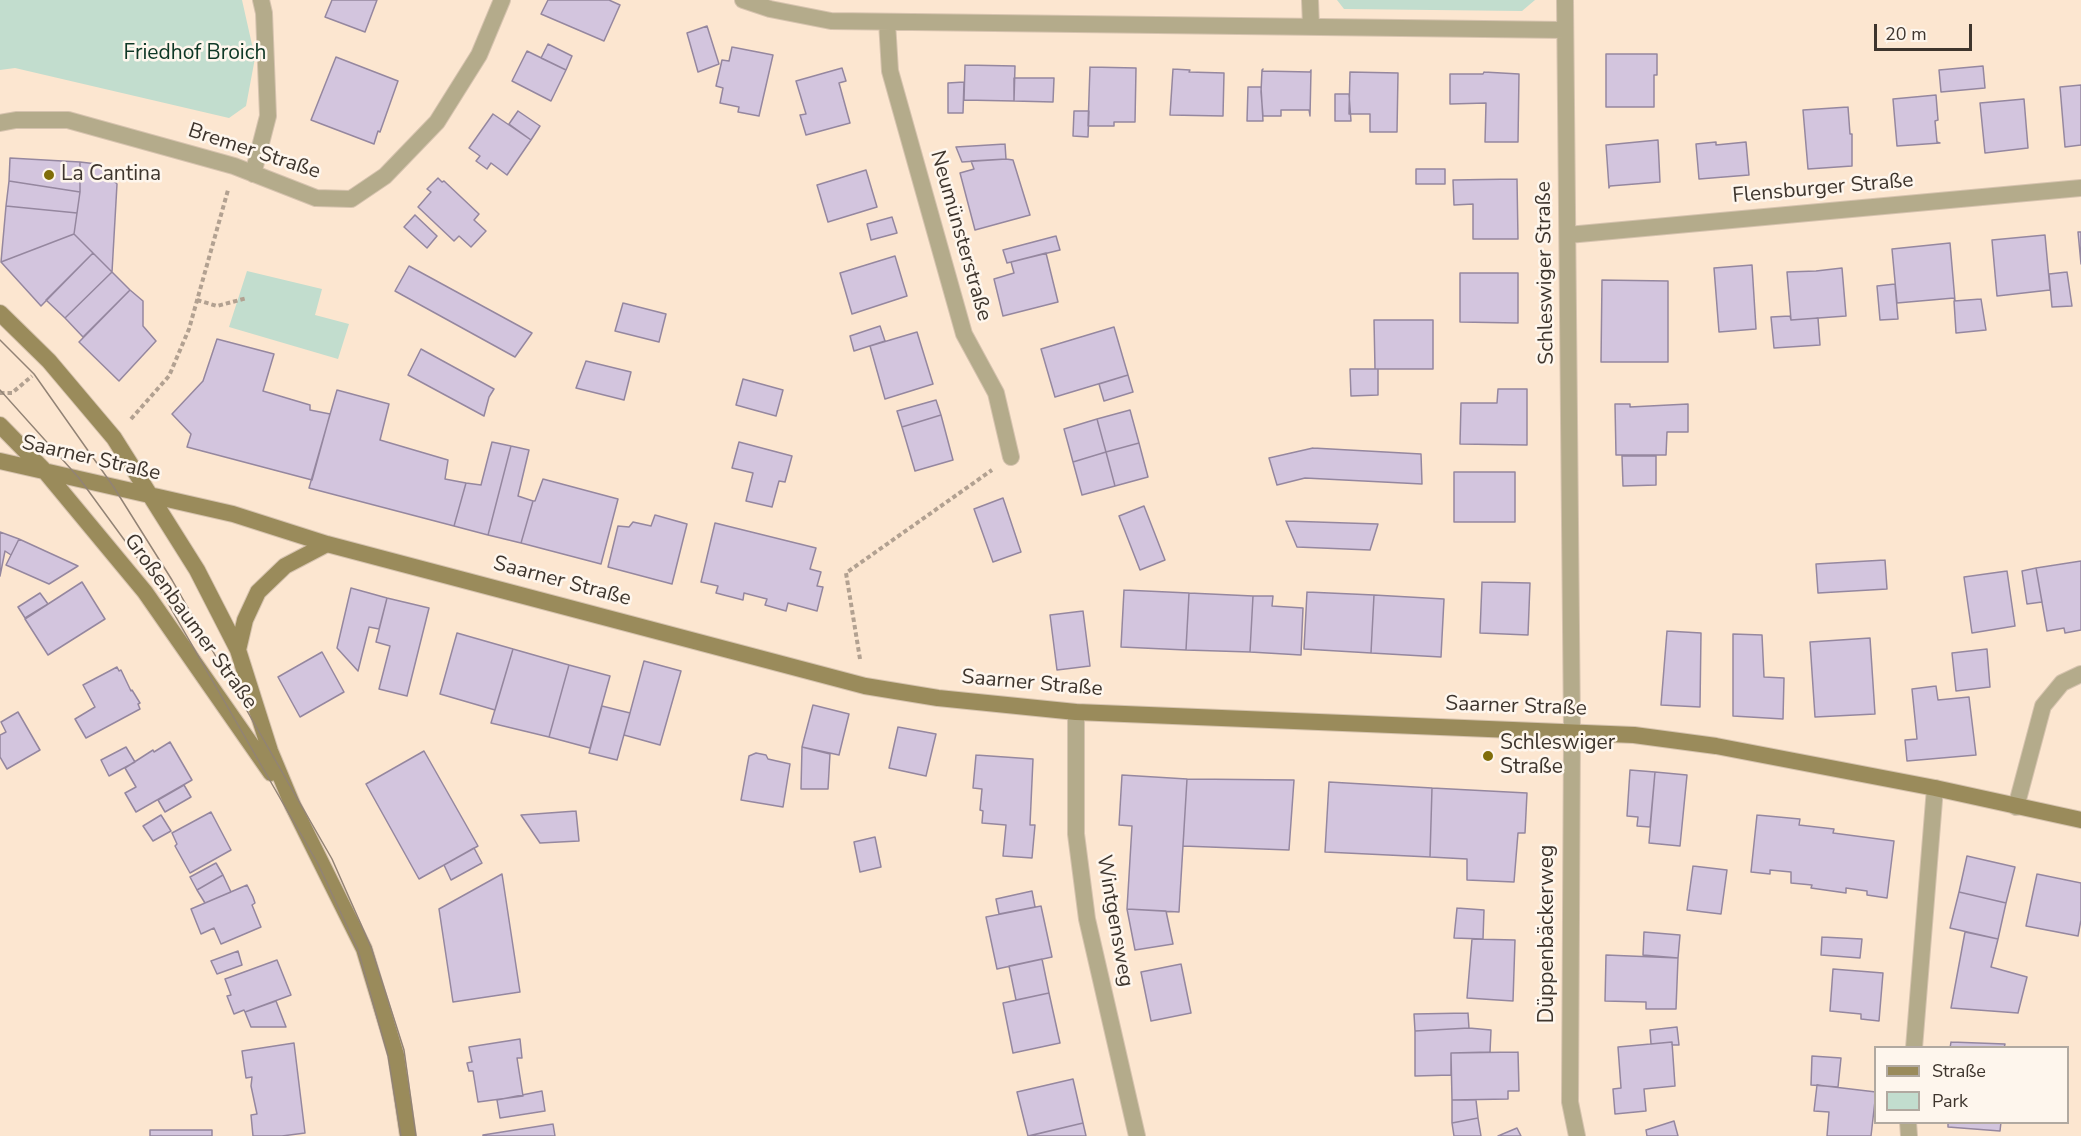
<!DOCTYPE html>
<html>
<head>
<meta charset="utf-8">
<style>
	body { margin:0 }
	#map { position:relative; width:2081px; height:1136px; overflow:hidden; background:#fce6d0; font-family:"Nunito Sans",sans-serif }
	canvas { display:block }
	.legend { position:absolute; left:1874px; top:1046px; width:195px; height:78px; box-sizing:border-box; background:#fef6ed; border:2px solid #b1a9a0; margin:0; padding:8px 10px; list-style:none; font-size:18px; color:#3e352d }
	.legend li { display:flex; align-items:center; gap:12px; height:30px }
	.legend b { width:30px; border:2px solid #b1a9a0 }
	.scale { position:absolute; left:1874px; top:24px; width:98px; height:27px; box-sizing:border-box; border:3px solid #3e352d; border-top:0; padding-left:8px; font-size:18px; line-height:21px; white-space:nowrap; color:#3e352d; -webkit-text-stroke:4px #fef6ed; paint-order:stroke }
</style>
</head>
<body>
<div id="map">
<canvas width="2081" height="1136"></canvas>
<ul class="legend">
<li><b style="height:8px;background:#9a8b5b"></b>Straße</li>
<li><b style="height:16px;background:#c2ddce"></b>Park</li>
</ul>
<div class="scale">20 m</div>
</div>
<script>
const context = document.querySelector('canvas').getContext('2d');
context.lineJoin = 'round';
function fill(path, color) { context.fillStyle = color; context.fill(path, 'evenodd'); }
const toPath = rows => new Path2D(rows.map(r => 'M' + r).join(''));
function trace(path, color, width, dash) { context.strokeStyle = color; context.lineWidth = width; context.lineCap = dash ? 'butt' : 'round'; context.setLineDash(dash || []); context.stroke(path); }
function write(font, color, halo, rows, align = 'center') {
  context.font = font + ' "Nunito Sans",sans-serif'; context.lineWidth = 5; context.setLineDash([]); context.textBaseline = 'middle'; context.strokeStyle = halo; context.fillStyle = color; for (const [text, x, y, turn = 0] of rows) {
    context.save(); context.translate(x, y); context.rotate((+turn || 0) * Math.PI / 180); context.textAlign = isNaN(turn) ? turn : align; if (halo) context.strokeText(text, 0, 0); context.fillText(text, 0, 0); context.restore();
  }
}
fill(toPath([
	[0,0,242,0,255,58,246,106,229,118,15,68,0,70],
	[1337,0,1535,0,1522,11,1344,9],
	[247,271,322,289,315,315,349,324,338,359,229,327]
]), '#c2ddce');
const building = toPath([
	[332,0,377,0,365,32,325,17,332,0],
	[548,0,609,0,620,5,604,41,541,14,548,0],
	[707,26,719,64,698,72,687,33,707,26],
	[548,44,572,56,566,70,541,58,548,44],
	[732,47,773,55,759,116,738,112,739,107,720,103,723,88,716,86,722,60,729,61,732,47],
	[527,51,566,70,551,101,512,81,527,51],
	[1606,54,1657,54,1657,75,1654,75,1654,107,1606,107,1606,54],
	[336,57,398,81,380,132,378,131,374,144,311,120,336,57],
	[965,65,1015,66,1014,101,964,100,965,65],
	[1983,66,1985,88,1941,92,1939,70,1983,66],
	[1090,67,1136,68,1135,122,1114,122,1114,126,1088,126,1090,67],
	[842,68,846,81,839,83,850,123,806,135,800,115,806,114,796,81,842,68],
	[1173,69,1190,70,1189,72,1224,73,1223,116,1170,115,1173,69],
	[1263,69,1262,71,1310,72,1311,70,1310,116,1309,110,1281,110,1281,116,1263,116,1261,92,1262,70,1263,69],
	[1350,72,1398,73,1397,132,1370,132,1370,114,1349,114,1350,72],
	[1484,72,1519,74,1518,142,1485,142,1486,103,1450,104,1450,74,1483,74,1484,72],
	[1014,78,1054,78,1053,102,1014,101,1014,78],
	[964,82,963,113,948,113,948,83,964,82],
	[2081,85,2081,145,2065,147,2060,87,2081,85],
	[1248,87,1261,87,1263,121,1247,121,1248,87],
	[1335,94,1349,94,1351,121,1335,121,1335,94],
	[1936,95,1938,120,1935,121,1937,142,1940,143,1897,146,1893,99,1936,95],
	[2024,99,2028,148,1985,153,1980,103,2024,99],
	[1848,107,1850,134,1852,134,1852,166,1808,169,1803,110,1848,107],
	[518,111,540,126,531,140,509,124,518,111],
	[1074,111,1089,111,1088,137,1073,136,1074,111],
	[493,114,531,140,507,175,491,163,487,169,476,161,480,156,469,148,493,114],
	[1658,140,1660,182,1610,186,1609,188,1606,145,1658,140],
	[1716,142,1716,145,1746,142,1749,175,1699,179,1696,144,1716,142],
	[1005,144,1006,159,962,162,956,147,1005,144],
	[10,158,80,162,80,192,9,181,10,158],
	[1006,159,1013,160,1030,215,975,230,960,173,974,169,971,161,1006,159],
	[80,162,97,164,117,184,112,272,74,234,80,192,80,162],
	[1416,169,1445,169,1445,184,1416,184,1416,169],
	[866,170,877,207,828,222,817,185,866,170],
	[438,178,442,182,444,181,479,214,474,220,486,231,471,247,459,236,454,241,418,207,431,192,427,189,438,178],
	[1517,179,1518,239,1473,239,1473,204,1454,205,1453,180,1517,179],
	[9,181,80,192,77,213,6,206,9,181],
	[6,206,77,213,74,234,1,262,6,206],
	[415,215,437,236,427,248,404,227,415,215],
	[892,217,897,233,871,240,867,224,892,217],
	[2078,232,2081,232,2081,264,2078,232],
	[74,234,93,253,41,306,1,262,74,234],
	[2045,235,2050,290,1997,296,1992,240,2045,235],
	[1056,236,1060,250,1007,263,1003,250,1056,236],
	[1950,243,1955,301,1954,298,1897,303,1892,249,1950,243],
	[93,253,112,272,65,318,46,300,93,253],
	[1046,253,1058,302,1003,316,994,279,1014,273,1011,262,1046,253],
	[895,256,907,296,852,314,840,273,895,256],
	[1752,265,1756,329,1719,332,1714,268,1752,265],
	[409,266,532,333,515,357,395,291,409,266],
	[1842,268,1846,316,1791,320,1787,272,1816,271,1842,268],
	[112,272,130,290,83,337,65,318,112,272],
	[2067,272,2072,306,2052,307,2049,274,2067,272],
	[1460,273,1518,273,1518,323,1460,322,1460,273],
	[1602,280,1668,281,1668,362,1601,362,1602,280],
	[1895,284,1898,319,1880,320,1877,286,1895,284],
	[130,290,143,301,143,326,156,341,119,381,79,342,130,290],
	[1981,299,1986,330,1956,333,1954,301,1981,299],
	[623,303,666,314,659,342,615,331,623,303],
	[1790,316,1791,320,1818,318,1820,345,1774,348,1771,317,1790,316],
	[1374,320,1433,320,1433,369,1375,369,1374,320],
	[880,326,885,341,854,351,850,336,880,326],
	[1114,327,1128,375,1055,397,1041,349,1114,327],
	[917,332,933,384,885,399,870,346,917,332],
	[217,339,274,354,263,391,310,405,310,410,330,414,312,480,187,447,191,434,172,414,203,381,217,339],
	[421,349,494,389,489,397,484,416,408,375,421,349],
	[586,361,631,372,624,400,576,388,586,361],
	[1350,369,1378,369,1378,395,1351,396,1350,369],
	[1128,375,1133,392,1104,401,1099,384,1128,375],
	[743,379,783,390,776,416,736,405,743,379],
	[1498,389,1527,389,1527,445,1460,444,1461,403,1497,403,1498,389],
	[337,390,389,404,380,440,448,460,445,479,466,483,454,526,309,488,337,390],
	[936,400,941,415,902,427,897,411,936,400],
	[1615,404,1630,404,1630,407,1688,404,1688,432,1667,432,1666,455,1616,455,1615,404],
	[1130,410,1139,443,1106,452,1097,419,1130,410],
	[941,415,953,460,915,471,902,427,941,415],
	[1097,419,1106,452,1073,462,1064,429,1097,419],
	[492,442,511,446,488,535,454,526,466,483,481,485,492,442],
	[739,442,792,456,785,482,779,481,772,507,746,501,753,473,732,468,739,442],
	[1139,443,1148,477,1115,486,1106,452,1139,443],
	[511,446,529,450,518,496,533,501,521,543,488,535,511,446],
	[1313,448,1421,454,1422,484,1305,478,1277,485,1269,458,1313,448],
	[1106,452,1115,486,1082,495,1073,462,1106,452],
	[1622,456,1656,456,1656,485,1623,486,1622,456],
	[1454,472,1515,472,1515,522,1454,522,1454,472],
	[543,479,618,499,601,564,521,543,533,501,535,501,543,479],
	[1003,498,1021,552,993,562,974,509,1003,498],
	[1144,506,1165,560,1140,570,1119,516,1144,506],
	[655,515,687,524,672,584,608,567,618,526,629,527,633,522,651,526,655,515],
	[1286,521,1378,524,1370,550,1297,547,1286,521],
	[715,523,816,548,810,569,821,572,817,586,823,587,817,611,788,603,786,611,765,605,767,599,744,593,743,600,716,593,718,586,701,582,715,523],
	[0,532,19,539,11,555,5,551,0,576,0,532],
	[19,539,78,566,49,584,6,565,19,539],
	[1885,560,1887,589,1818,593,1816,564,1885,560],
	[2081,561,2081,630,2065,633,2064,628,2047,631,2036,568,2081,561],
	[2036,568,2042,602,2027,604,2022,571,2036,568],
	[2007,571,2015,626,1972,633,1964,577,2007,571],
	[82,582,105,619,48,655,25,619,82,582],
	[1482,582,1530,583,1528,635,1480,633,1482,582],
	[351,588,387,598,379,629,369,627,358,671,337,648,351,588],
	[1124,590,1189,593,1186,650,1121,647,1124,590],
	[1307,592,1374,595,1371,653,1304,649,1307,592],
	[40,593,48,604,25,618,18,607,40,593],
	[1189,593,1253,596,1250,652,1186,650,1189,593],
	[1374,595,1444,599,1441,657,1371,653,1374,595],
	[1253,596,1273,596,1272,606,1303,608,1301,655,1250,652,1253,596],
	[387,598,429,608,407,696,379,689,390,646,376,642,387,598],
	[1083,611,1090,666,1057,670,1050,615,1083,611],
	[1667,631,1701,633,1700,707,1661,705,1667,631],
	[457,633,513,649,495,710,440,694,457,633],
	[1733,634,1762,635,1764,677,1784,678,1783,719,1733,716,1733,634],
	[1870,638,1875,714,1815,717,1810,642,1870,638],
	[513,649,569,665,549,737,491,723,513,649],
	[1987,649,1990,687,1956,691,1952,653,1987,649],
	[322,652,344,692,300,717,278,677,322,652],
	[644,661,681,671,660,745,624,735,644,661],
	[569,665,610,676,590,748,549,737,569,665],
	[117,667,119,671,121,670,131,691,132,690,140,703,138,704,140,709,86,738,75,719,95,707,83,685,117,667],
	[1936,686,1938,700,1969,697,1976,755,1907,761,1905,740,1917,739,1912,689,1936,686],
	[813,705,849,714,839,755,802,747,813,705],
	[602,706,630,713,617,760,589,753,602,706],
	[18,712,40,750,7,769,0,757,0,735,6,732,1,722,18,712],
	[898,727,936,734,926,776,889,768,898,727],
	[170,742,192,780,136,812,125,793,136,787,125,768,153,750,154,752,170,742],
	[126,747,135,762,109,776,101,760,126,747],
	[802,747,830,754,828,789,801,789,802,747],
	[424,751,478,846,419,879,366,784,424,751],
	[756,753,766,755,768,759,790,764,783,807,741,800,749,756,756,753],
	[976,755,1033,759,1030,825,1035,825,1032,858,1003,856,1006,825,982,823,983,811,980,810,982,789,973,788,976,755],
	[1630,770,1655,772,1650,827,1637,826,1638,817,1627,816,1630,770],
	[1655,772,1687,775,1680,846,1649,843,1655,772],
	[1122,775,1187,779,1179,912,1127,909,1132,826,1119,825,1122,775],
	[1187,779,1294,780,1289,850,1183,846,1187,779],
	[1329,782,1432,788,1430,857,1325,852,1329,782],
	[184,785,191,797,165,812,158,800,184,785],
	[1432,788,1527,793,1525,833,1518,833,1514,882,1467,880,1467,859,1430,857,1432,788],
	[576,811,579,841,540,843,521,815,576,811],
	[211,812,231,850,190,873,175,846,177,844,172,833,211,812],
	[161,815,171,831,153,841,143,826,161,815],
	[1757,815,1800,819,1799,825,1834,829,1833,833,1894,841,1887,898,1867,895,1867,891,1846,888,1846,893,1811,888,1812,885,1791,883,1791,872,1770,870,1770,874,1751,872,1757,815],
	[875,837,881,867,860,872,854,842,875,837],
	[474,848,482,863,451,880,444,865,474,848],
	[1967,856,2015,867,2006,903,1959,892,1967,856],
	[216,863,223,875,197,890,190,877,216,863],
	[1693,866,1727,870,1721,914,1687,910,1693,866],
	[502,874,520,992,453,1002,439,909,502,874],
	[2037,874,2081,883,2081,920,2078,936,2026,926,2037,874],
	[223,875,231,892,205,903,197,890,223,875],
	[247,885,253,897,255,903,252,905,261,927,221,944,214,928,201,934,191,909,247,885],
	[1032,891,1035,907,999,914,996,899,1032,891],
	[1959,892,2006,903,1998,939,1950,928,1959,892],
	[1041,906,1052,957,997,969,986,917,1041,906],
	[1457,908,1484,910,1483,939,1454,938,1457,908],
	[1127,909,1166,911,1173,944,1135,950,1127,909],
	[1644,932,1680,935,1678,958,1643,955,1644,932],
	[1965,932,1998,939,1991,967,2027,977,2018,1013,1951,1008,1965,932],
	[1822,937,1862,939,1860,958,1821,955,1822,937],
	[1472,939,1515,940,1513,1001,1467,998,1472,939],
	[238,951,242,965,217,974,211,961,238,951],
	[1606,955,1678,958,1676,1009,1646,1009,1646,1002,1605,1001,1606,955],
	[1042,959,1049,993,1016,1000,1009,966,1042,959],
	[277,960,291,995,245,1012,244,1010,234,1014,227,996,231,995,225,979,277,960],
	[1181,964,1191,1013,1151,1021,1141,972,1181,964],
	[1833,969,1883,973,1879,1021,1861,1019,1861,1014,1830,1011,1833,969],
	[1049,993,1060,1043,1013,1053,1003,1003,1049,993],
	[276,1001,286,1027,251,1027,245,1012,276,1001],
	[1468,1013,1469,1028,1415,1031,1414,1014,1468,1013],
	[1677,1027,1679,1045,1672,1045,1672,1042,1651,1044,1650,1030,1677,1027],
	[1469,1028,1491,1030,1490,1052,1451,1053,1451,1075,1415,1076,1415,1031,1469,1028],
	[520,1039,522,1058,517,1058,523,1096,478,1102,473,1071,469,1071,467,1063,472,1062,469,1047,520,1039],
	[1672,1042,1675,1086,1644,1089,1646,1111,1615,1114,1613,1089,1621,1088,1618,1047,1672,1042],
	[1951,1042,2005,1044,2004,1048,1950,1048,1951,1042],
	[294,1043,305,1133,282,1136,253,1136,251,1115,257,1114,251,1086,252,1077,246,1078,242,1051,294,1043],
	[1518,1052,1519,1091,1508,1091,1508,1099,1452,1100,1451,1053,1518,1052],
	[1812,1056,1841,1058,1838,1087,1811,1085,1812,1056],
	[1073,1079,1083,1123,1028,1136,1017,1092,1073,1079],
	[1817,1085,1876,1092,1871,1136,1827,1136,1829,1112,1814,1111,1817,1085],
	[542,1091,545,1111,500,1118,497,1100,542,1091],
	[1452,1100,1476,1100,1478,1118,1452,1123,1452,1100],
	[1478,1118,1481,1136,1454,1136,1452,1123,1478,1118],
	[1674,1121,1678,1136,1647,1136,1646,1130,1674,1121],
	[1948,1122,2001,1122,2000,1131,1948,1127,1948,1122],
	[1083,1123,1086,1136,1029,1136,1083,1123],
	[553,1124,555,1136,483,1136,483,1135,553,1124],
	[1517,1128,1521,1136,1498,1136,1517,1128],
	[150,1130,212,1130,212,1136,150,1136,150,1130]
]);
fill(building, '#d3c5de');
trace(building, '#95879f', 1.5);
const minor = toPath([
	[743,0,770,9,831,21,1565,30],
	[1310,0,1311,26],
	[1565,0,1572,731,1570,1102,1577,1136],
	[887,22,890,71,964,334,996,393,1011,457],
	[0,123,16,120,68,120,234,166,316,198,351,199,385,176,437,122,479,55,502,0],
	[253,174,268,116,264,13,261,0],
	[1568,235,2081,188],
	[1076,712,1076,834,1087,919,1137,1136],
	[2016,807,2043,706,2062,683,2081,674],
	[1914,1048,1935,788],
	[1908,1122,1909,1136]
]);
const secondary = toPath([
	[0,313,49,361,114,438,197,570,238,650,270,751,293,806,364,949,396,1055,408,1136],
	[0,425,43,469,145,592,271,773],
	[0,461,233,514,327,544,865,686,938,698,1076,712,1634,735,1716,746,1935,788,2081,820],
	[238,650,245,620,258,592,285,566,327,544]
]);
trace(minor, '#d6c3af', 18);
trace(secondary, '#d6c3af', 18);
trace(toPath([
	[197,300,217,306,247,298],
	[0,393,12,393,32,376],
	[131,419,169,376,189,329,228,190],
	[860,659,846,573,992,470]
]), '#b2a191', 4, [4.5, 3]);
trace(minor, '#b4ab8b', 16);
trace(secondary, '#9a8b5b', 16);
trace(toPath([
	[0,340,34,374,113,486,172,580,332,859,371,947,404,1050,416,1136],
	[0,390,79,478,158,586,318,864,358,950,388,1056,401,1136]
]), '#928375', 1.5);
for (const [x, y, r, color] of [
	[49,175,6,"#806d09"],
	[1488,756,6,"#806d09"]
]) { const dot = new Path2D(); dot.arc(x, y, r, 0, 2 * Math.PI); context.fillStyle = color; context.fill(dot); trace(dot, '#fef6ed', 2); }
write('21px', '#0e3725', '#fef6ed', [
	["Friedhof Broich",195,54]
]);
write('21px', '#3e352d', '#fef6ed', [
	["Bremer Straße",254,152,18],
	["Flensburger Straße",1823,189,-5],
	["Neumünsterstraße",960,236,74],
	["Schleswiger Straße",1546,273,-91],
	["Saarner Straße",91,459,13],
	["Saarner Straße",562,582,15],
	["Großenbaumer Straße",190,622,54],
	["Saarner Straße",1032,684,5],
	["Saarner Straße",1516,707,2],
	["Wintgensweg",1114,921,80],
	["Düppenbäckerweg",1548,934,-90]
]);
write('21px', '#3e352d', '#fef6ed', [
	["La Cantina",61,175],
	["Schleswiger",1500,744],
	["Straße",1500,768]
], 'left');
</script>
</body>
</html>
